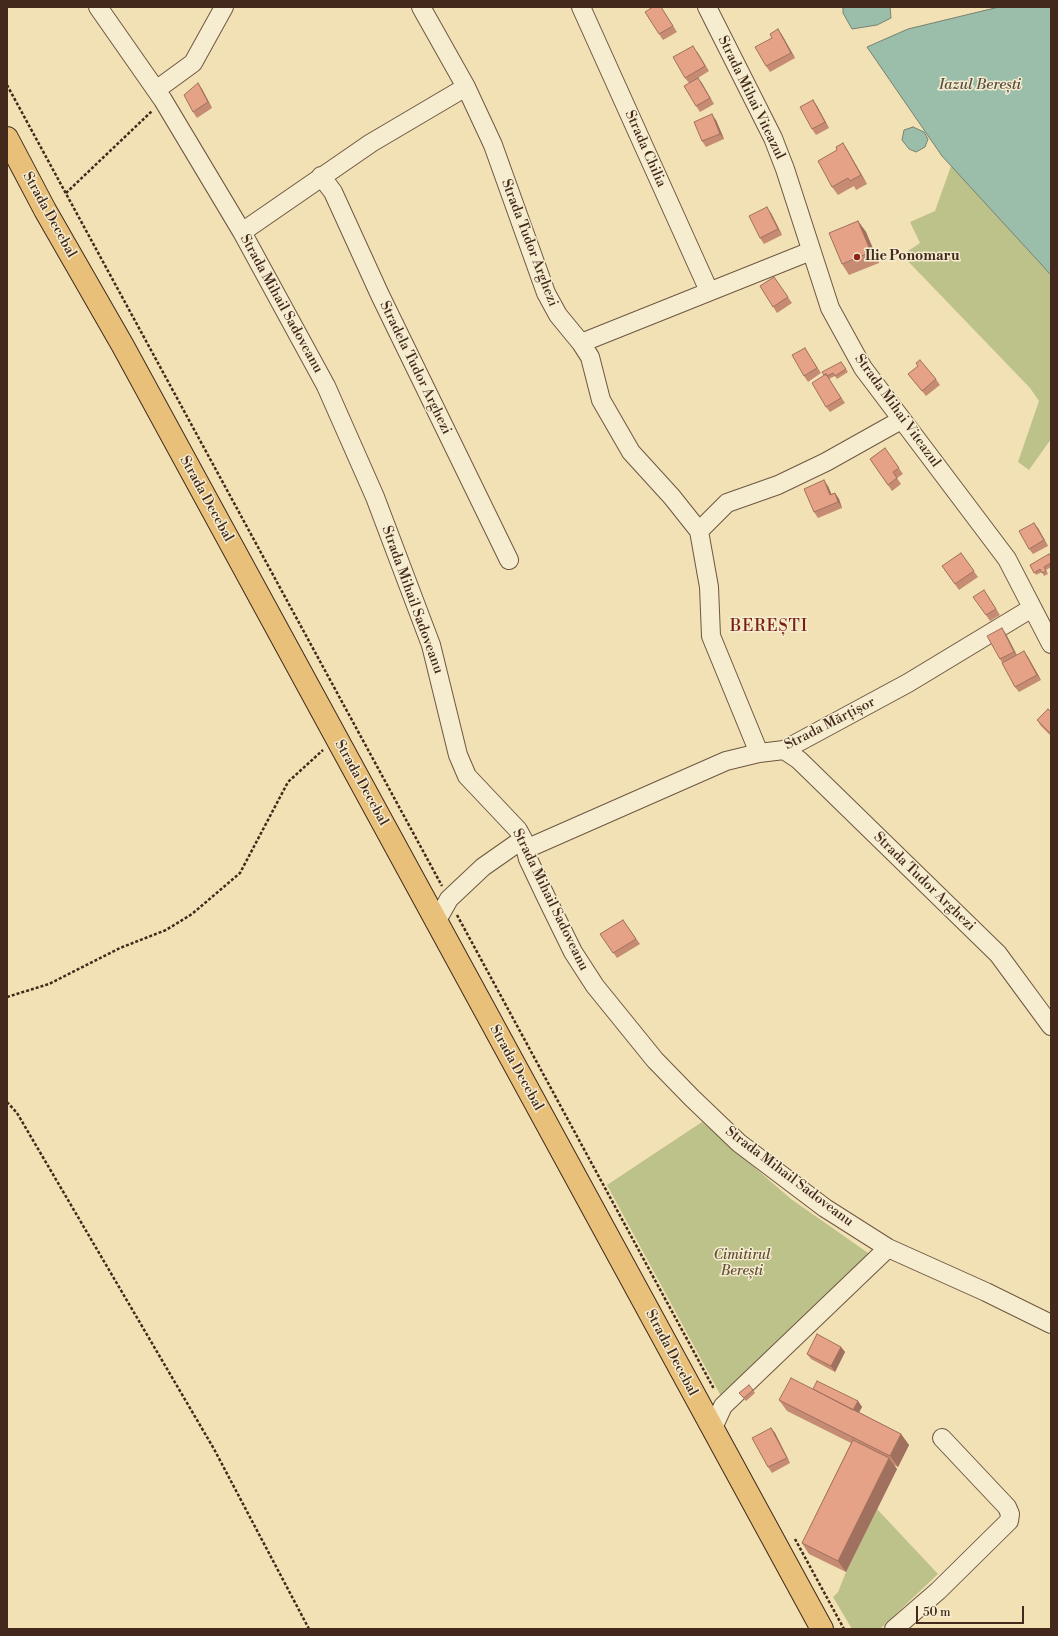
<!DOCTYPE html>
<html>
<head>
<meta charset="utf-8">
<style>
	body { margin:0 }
	#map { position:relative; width:1058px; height:1636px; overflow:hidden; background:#f1e1b5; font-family:"Libre Bodoni",serif }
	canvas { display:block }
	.frame { position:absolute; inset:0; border:8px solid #42291c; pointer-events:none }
	.scale { position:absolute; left:916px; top:1606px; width:108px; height:18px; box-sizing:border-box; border:2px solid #42291c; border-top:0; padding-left:5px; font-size:12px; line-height:14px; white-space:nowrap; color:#42291c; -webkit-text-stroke:3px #f6eccf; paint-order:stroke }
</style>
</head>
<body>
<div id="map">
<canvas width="1058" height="1636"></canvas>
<div class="frame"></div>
<div class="scale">50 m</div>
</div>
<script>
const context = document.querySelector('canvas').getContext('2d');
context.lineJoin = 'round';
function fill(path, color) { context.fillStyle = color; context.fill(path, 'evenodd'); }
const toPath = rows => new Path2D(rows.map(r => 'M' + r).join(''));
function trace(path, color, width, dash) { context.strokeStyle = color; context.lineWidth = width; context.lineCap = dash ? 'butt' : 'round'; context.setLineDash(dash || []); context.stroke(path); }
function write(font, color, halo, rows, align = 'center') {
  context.font = font + ' "Libre Bodoni",serif'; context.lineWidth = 3; context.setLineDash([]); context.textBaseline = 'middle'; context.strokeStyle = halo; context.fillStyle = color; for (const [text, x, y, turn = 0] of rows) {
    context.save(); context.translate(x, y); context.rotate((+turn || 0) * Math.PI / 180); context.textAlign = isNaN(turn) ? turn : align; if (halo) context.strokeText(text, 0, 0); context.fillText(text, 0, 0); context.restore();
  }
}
fill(toPath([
	[999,7,1051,7,1051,439,1029,470,1018,462,1039,401,1030,388,902,255,920,243,910,222,935,211,951,166,942,156,867,47,908,29],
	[702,1122,791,1199,871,1255,721,1396,607,1185],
	[877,1509,938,1574,880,1629,852,1629,833,1597,838,1592,846,1572]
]), '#bdc28b');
const water = toPath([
	[843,7,890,7,891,18,877,25,852,29,843,13,843,7],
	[999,7,1051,7,1051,275,942,156,867,47,908,29,999,7],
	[913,127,924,132,928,139,925,147,916,152,909,149,902,140,904,130,913,127]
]);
fill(water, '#9bbeab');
trace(water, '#778272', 1);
const minor = toPath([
	[98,7,163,100,242,232,326,386,375,497,431,645,458,755,467,776,518,830,523,839,528,859,546,897,573,952,595,986,655,1060,692,1098,739,1143,825,1208,888,1248,986,1292,1051,1324],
	[421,7,466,87,493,145,546,293,558,315,581,343,590,357,601,400,631,452,672,497,699,531,709,587,711,636,759,753],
	[581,7,709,291],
	[707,7,773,138,785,169,830,308,863,368,1007,559,1051,644],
	[156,90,193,63,224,7],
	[321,176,333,192,380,295,509,560],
	[242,232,371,143,466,87],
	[581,343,811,251],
	[699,531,727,503,778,485,826,462,901,420],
	[784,750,799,760,998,954,1051,1026],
	[526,849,726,761,759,753,784,750,908,683,1032,608],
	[436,922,449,899,483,867,523,839],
	[712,1430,723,1406,888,1248],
	[894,1629,938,1591,1009,1521,1010,1514,1007,1507,942,1438]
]);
const major = toPath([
	[7,138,45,210,123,346,822,1629]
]);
trace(minor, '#6e5742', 20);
trace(major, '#42291c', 24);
trace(toPath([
	[7,85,442,886],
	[66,193,152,111],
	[457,915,714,1389],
	[7,997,49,984,120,948,166,930,192,914,240,873,288,782,323,750],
	[7,1102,17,1113,214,1449,309,1629],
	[795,1539,844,1629]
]), '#42291c', 2.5, [3, 2]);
trace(minor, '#f6eccf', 18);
trace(major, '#e8c07a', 22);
fill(toPath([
	[661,7,677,32,663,40,659,34],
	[778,29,782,35,795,58,770,72,766,66,772,38],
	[697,51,709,71,698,78,714,104,700,112,696,106,689,83,685,78],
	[198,83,202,89,212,108,197,118,193,112],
	[813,100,817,106,829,128,816,135,812,129],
	[716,120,724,139,706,147,702,141],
	[843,143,848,151,867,184,856,190,854,186,838,195,832,187,837,150],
	[771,213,782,235,764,244,760,238],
	[858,221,866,232,879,263,849,275,842,264],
	[774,277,792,303,777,313,760,286],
	[805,348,821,373,808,382,804,376],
	[841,362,848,372,837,379,835,376,829,379,845,403,830,412,826,407,824,375],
	[908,374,936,379,940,385,926,396],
	[885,448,903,474,897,478,901,484,892,491,870,459],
	[828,486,831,494,835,493,839,499,842,508,818,518,814,512],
	[1038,528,1048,546,1033,554,1029,549],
	[961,553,978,577,959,590,942,566],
	[1051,557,1051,567,1046,570,1048,574,1044,576,1042,572,1036,575,1030,565],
	[988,596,1000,615,990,621,986,615],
	[1006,634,1017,655,1024,651,1028,657,1041,680,1019,692,1015,687,1000,659],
	[1051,712,1051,736,1041,726,1037,720],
	[623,920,640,944,617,958,600,934],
	[841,1347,845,1352,835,1372,811,1359,807,1354],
	[813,1389,858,1401,862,1407,859,1412,901,1434,909,1445,898,1467,894,1465,897,1469,846,1572,809,1554,802,1543,851,1443,787,1411,779,1400],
	[753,1390,755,1393,746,1401,739,1393],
	[771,1428,775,1433,790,1463,772,1473,768,1467]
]), '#c58b73');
fill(toPath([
	[778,29,782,35,795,58,791,53],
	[698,78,702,83,714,104,710,98],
	[198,83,202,89,212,108,208,102],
	[813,100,817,106,829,128,825,122],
	[712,114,716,120,724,139,720,134],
	[843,143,848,151,867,184,861,175],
	[767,207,771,213,782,235,778,229],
	[858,221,866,232,879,263,871,252],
	[824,480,828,486,834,500,830,495],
	[835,493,839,499,842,508,838,502],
	[1034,523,1038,528,1048,546,1044,540],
	[1002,628,1006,634,1018,658,1014,652],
	[1024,651,1028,657,1041,680,1037,675],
	[841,1347,845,1352,835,1372,831,1366],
	[858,1401,862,1407,856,1418,852,1413],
	[771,1428,775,1433,790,1463,787,1458],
	[901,1434,909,1445,898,1467,890,1456],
	[889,1458,897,1469,846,1572,838,1561]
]), '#a0715e');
const building = toPath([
	[653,7,661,7,673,26,659,34,645,12,653,7],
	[778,29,791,53,766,66,755,47,772,38,770,34,778,29],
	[693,46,705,66,685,78,673,57,693,46],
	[698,78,710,98,696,106,684,86,698,78],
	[198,83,208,102,193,112,184,95,198,83],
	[813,100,825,122,812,129,800,107,813,100],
	[712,114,720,134,702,141,694,122,712,114],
	[843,143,861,175,850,181,848,178,832,187,818,161,837,150,836,147,843,143],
	[767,207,778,229,760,238,749,216,767,207],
	[858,221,871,252,842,264,829,233,858,221],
	[774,277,788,297,773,307,760,286,774,277],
	[805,348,817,368,804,376,792,355,805,348],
	[920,360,936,379,922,391,908,374,918,366,916,363,920,360],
	[841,362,846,369,835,376,833,373,827,376,826,374,824,375,822,372,841,362],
	[826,374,841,398,826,407,812,383,826,374],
	[885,448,899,468,893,472,897,478,888,485,870,459,885,448],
	[824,480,830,495,835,493,838,502,814,512,804,489,824,480],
	[1034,523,1044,540,1029,549,1019,531,1034,523],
	[961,553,974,571,955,584,942,566,961,553],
	[1049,554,1051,557,1051,563,1044,567,1046,571,1042,573,1040,569,1034,573,1030,565,1049,554],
	[984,590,996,609,986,615,973,597,984,590],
	[1002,628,1014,652,1000,659,987,636,1002,628],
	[1024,651,1037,675,1015,687,1002,663,1024,651],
	[1048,709,1051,712,1051,734,1037,720,1048,709],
	[623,920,636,939,613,953,600,934,623,920],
	[817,1334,841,1347,831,1366,807,1354,817,1334],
	[791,1378,901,1434,890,1456,779,1400,791,1378],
	[817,1381,858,1401,853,1410,813,1389,817,1381],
	[749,1385,753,1390,744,1398,739,1393,749,1385],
	[771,1428,787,1458,768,1467,752,1438,771,1428],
	[853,1440,889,1458,838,1561,802,1543,853,1440]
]);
fill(building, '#e5a286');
trace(building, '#a0715e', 1);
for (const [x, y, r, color] of [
	[857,257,4,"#8f2418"]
]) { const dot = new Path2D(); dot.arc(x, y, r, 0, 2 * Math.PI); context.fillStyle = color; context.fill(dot); trace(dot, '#f6eccf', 1.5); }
write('14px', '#42291c', '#f6eccf', [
	["Strada Mihai Viteazul",751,98,64],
	["Strada Chilia",645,149,66],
	["Strada Decebal",49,215,61],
	["Strada Tudor Arghezi",529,243,69],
	["Strada Mihail Sadoveanu",281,304,61],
	["Stradela Tudor Arghezi",415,368,64],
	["Strada Mihai Viteazul",897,411,54],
	["Strada Decebal",206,499,61],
	["Strada Mihail Sadoveanu",412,600,70],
	["Strada Mărțișor",830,724,-27],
	["Strada Decebal",361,783,61],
	["Strada Tudor Arghezi",924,882,44],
	["Strada Mihail Sadoveanu",550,900,64],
	["Strada Decebal",516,1068,61],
	["Strada Mihail Sadoveanu",789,1177,37],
	["Strada Decebal",671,1353,62]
]);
write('bold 14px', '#42291c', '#f6eccf', [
	["Ilie Ponomaru",865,257]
], 'left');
write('italic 14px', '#614f38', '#f6eccf', [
	["Cimitirul",742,1256],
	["Berești",742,1272]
]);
write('italic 15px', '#584e40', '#f6eccf', [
	["Iazul Berești",980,85]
]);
context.letterSpacing = '1px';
write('16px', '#7a1f14', '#f6eccf', [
	["BEREȘTI",769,627]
]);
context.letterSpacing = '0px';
</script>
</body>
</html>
